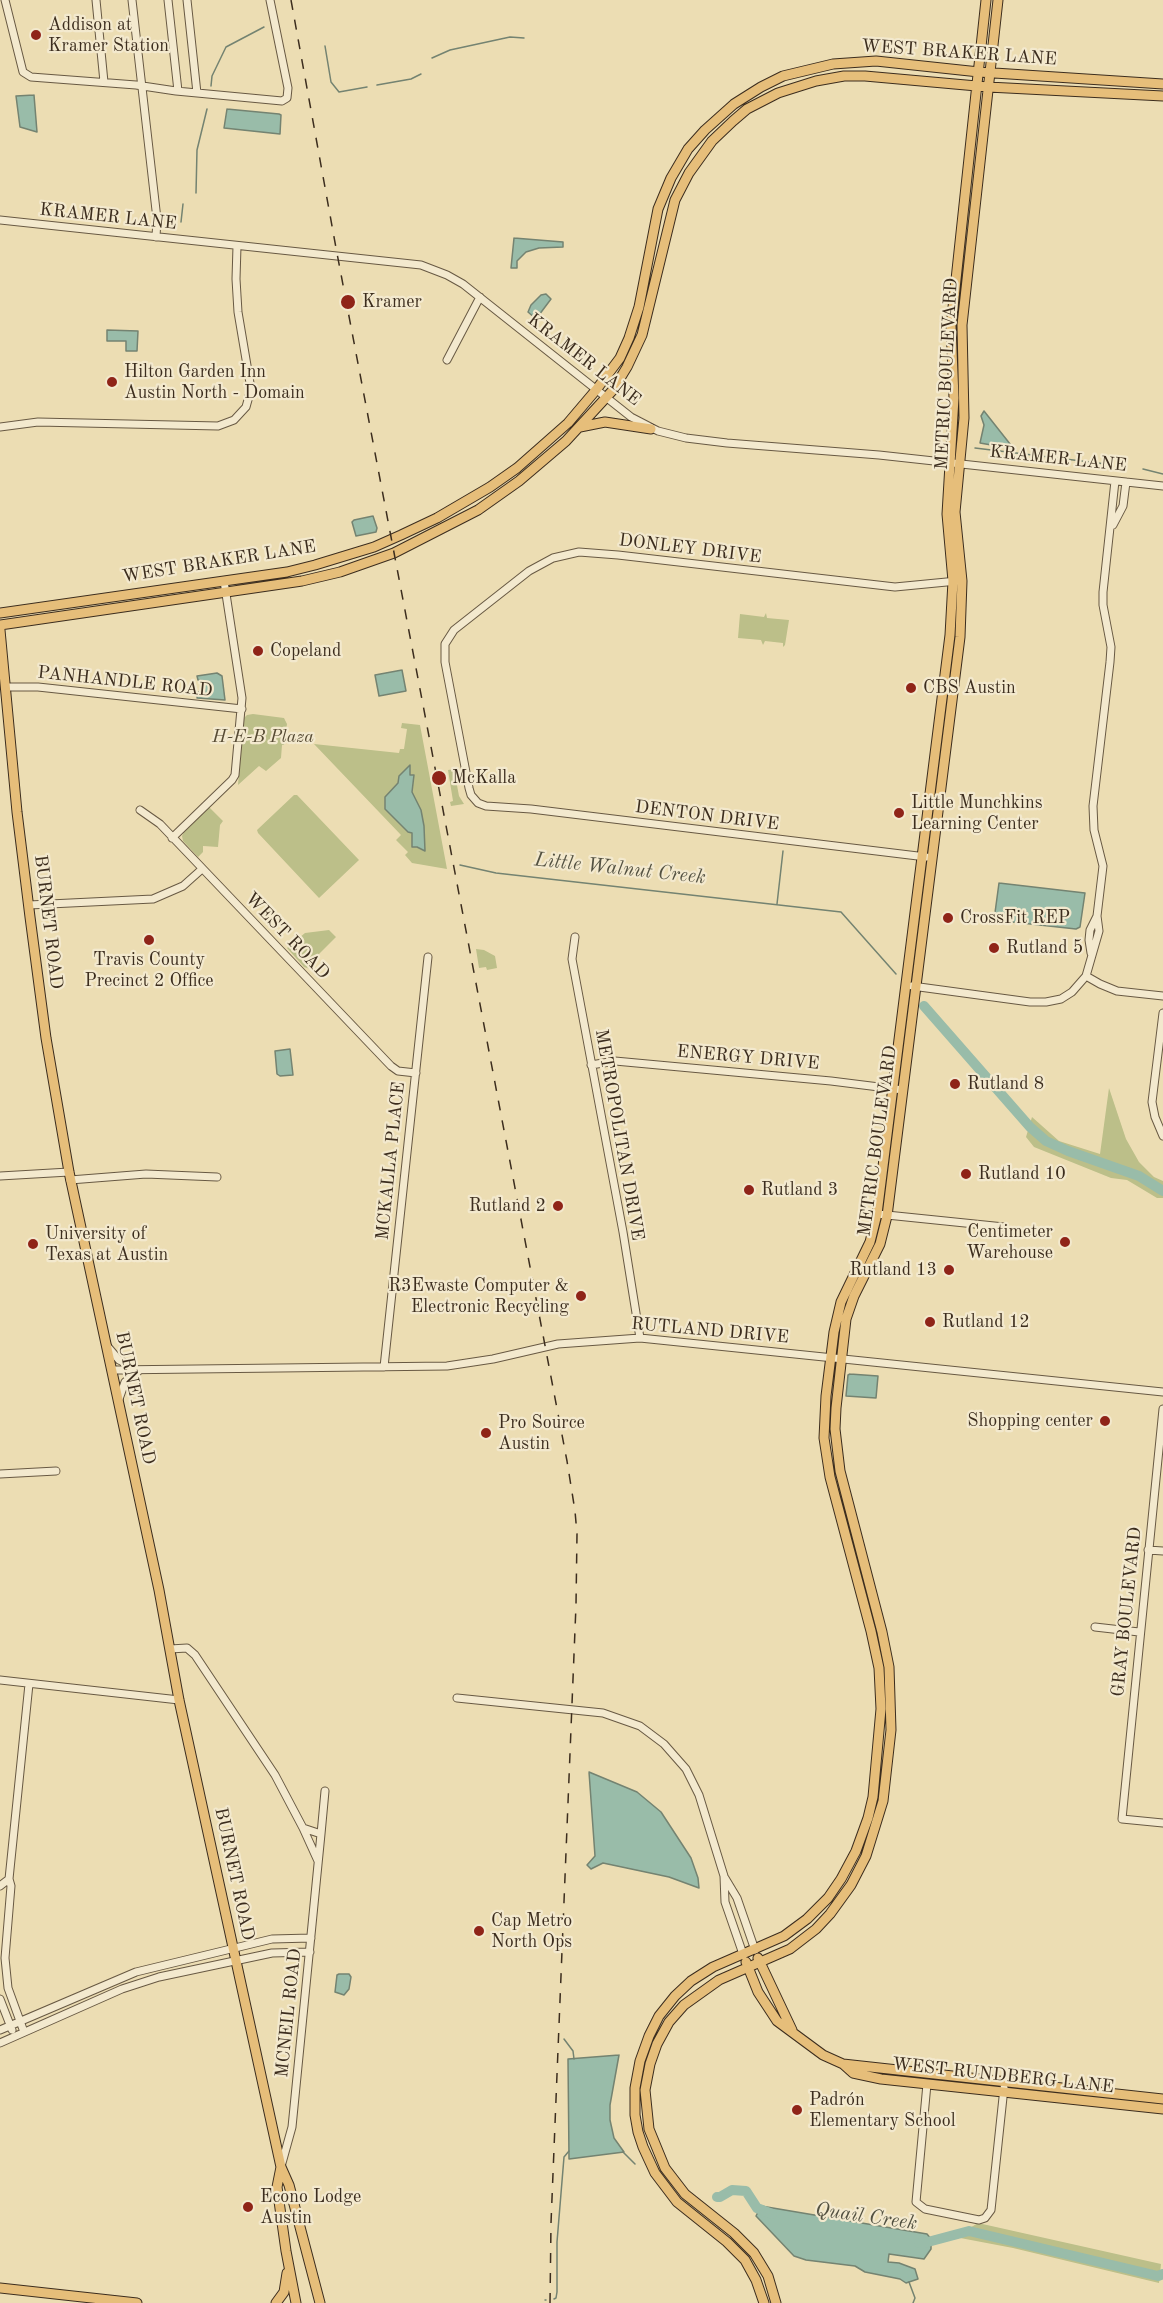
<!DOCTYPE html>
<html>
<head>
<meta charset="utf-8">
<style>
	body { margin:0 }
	canvas { display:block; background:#ecddb3 }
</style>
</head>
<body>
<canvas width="1163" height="2303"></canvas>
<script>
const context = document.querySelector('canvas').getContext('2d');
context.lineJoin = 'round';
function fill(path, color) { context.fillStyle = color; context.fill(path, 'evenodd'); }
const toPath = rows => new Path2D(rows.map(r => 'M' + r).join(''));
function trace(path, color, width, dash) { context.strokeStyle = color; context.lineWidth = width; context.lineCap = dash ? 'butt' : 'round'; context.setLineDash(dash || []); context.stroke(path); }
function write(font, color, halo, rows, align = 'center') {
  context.font = font + ' "Old Standard TT",serif'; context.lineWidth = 4.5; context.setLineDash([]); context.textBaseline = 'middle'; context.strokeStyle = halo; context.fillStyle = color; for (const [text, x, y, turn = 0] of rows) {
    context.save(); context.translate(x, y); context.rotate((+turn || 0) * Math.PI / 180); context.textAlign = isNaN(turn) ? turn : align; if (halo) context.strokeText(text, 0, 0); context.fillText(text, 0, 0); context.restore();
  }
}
fill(toPath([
	[766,613,767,618,789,620,785,645,783,647,783,643,765,641,763,645,761,640,738,638,740,614,764,617],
	[253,714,284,718,287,724,284,745,282,745,281,758,266,771,259,766,238,785,243,719,247,715],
	[402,723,420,725,447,869,412,863,405,855,408,852,396,840,401,835,314,744,399,753,400,749,404,749,407,729,401,728],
	[454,769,459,796,464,804,451,806,450,802,453,801,448,770],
	[294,795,297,795,359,860,319,898,258,833,257,830],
	[209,807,223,821,220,825,218,847,203,846,203,852,198,857,183,841,182,836,185,830],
	[329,930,336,937,311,962,314,965,310,969,304,967,287,948,305,933],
	[476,949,484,950,495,956,497,968,487,970,486,967,479,968],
	[1109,1088,1126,1139,1139,1162,1154,1177,1163,1181,1163,1198,1157,1198,1127,1180,1111,1178,1034,1147,1026,1137,1032,1117,1059,1141,1100,1154],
	[978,2223,1161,2264,1159,2283,1013,2248,955,2237]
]), '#bcbf89');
const water = toPath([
	[34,95,37,132,20,127,16,96,34,95],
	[227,109,279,114,281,115,280,134,224,128,227,109],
	[514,238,563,242,563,247,539,248,526,252,517,261,517,268,511,268,514,238],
	[546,294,551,299,536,319,528,312,531,305,541,295,546,294],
	[107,330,138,331,137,351,126,351,126,341,107,341,107,330],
	[984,411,1014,449,980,443,984,425,981,416,984,411],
	[373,516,377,528,376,532,356,536,352,522,354,520,373,516],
	[402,670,406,691,379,696,375,675,402,670],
	[217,673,222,676,225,700,197,698,198,692,202,692,203,681,198,680,197,676,217,673],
	[410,765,410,775,414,775,412,792,421,810,424,826,425,851,417,847,412,847,412,833,408,832,385,809,385,797,398,783,399,776,410,765],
	[999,883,1085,893,1080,927,1076,929,994,920,999,883],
	[290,1049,293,1075,280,1076,277,1074,275,1051,290,1049],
	[850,1374,878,1376,876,1398,846,1396,848,1375,850,1374],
	[589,1772,637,1792,661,1812,691,1858,698,1878,699,1888,669,1877,603,1863,591,1869,587,1865,595,1856,589,1772],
	[339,1974,349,1974,351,1977,349,1989,344,1995,335,1992,337,1975,339,1974],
	[619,2055,610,2105,610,2120,614,2138,624,2152,569,2159,568,2059,619,2055],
	[761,2206,927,2234,931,2239,931,2249,924,2259,889,2254,888,2262,899,2263,915,2269,918,2279,906,2283,900,2279,865,2272,855,2266,806,2260,794,2256,756,2216,761,2206]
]);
fill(water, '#99bca9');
trace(water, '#748371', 1.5);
trace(toPath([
	[325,46,331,82,339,92,367,87],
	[432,58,450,50,510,37,524,38],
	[377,85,411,79,421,74],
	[211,86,212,76,226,47,264,27],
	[196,193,197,150,207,109],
	[181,222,183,204],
	[975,448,1106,464],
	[1143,469,1163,474],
	[460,865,496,873,841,912,896,974],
	[777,904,783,851],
	[564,2039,573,2051,574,2059],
	[623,2152,635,2164],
	[909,2282,915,2298,913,2303],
	[554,2299,556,2298,557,2292,557,2242,564,2157,569,2151],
	[545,2300,546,2300]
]), '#748371', 1.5);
trace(toPath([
	[924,1006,1030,1127,1046,1141,1068,1151,1139,1176,1163,1191],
	[717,2197,720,2197,732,2190,746,2191,757,2208,772,2214],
	[919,2243,924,2243,969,2231,1158,2276,1163,2274]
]), '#99bca9', 10);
const minor = toPath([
	[5,0,23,72,31,77,136,85,176,91,282,101,287,98,288,88,270,0],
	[96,0,104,82],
	[132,0,157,219,156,237],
	[168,0,178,91],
	[187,0,197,93],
	[0,220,421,265,447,275,463,284,631,417,658,431,686,438,727,443,879,455,1163,486],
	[447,360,480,297],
	[0,427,38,422,218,426,234,420,246,407,251,389,238,312,236,279,237,246],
	[1113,525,1123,506,1126,482],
	[5,687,38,687,242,709],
	[140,810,160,824,391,1066,398,1071,416,1073],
	[172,838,232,780,235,775,242,698,224,581],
	[926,857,531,809,486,806,478,803,471,795,469,788,445,662,445,644,454,630,529,571,553,558,579,552,618,555,895,587,957,581],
	[29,905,153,899,183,886,202,869],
	[575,937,572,959,623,1232,640,1338],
	[1091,953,1089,940,1090,930,1097,916],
	[1086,976,1100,984,1117,991,1163,996],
	[912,986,1030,1002,1046,1002,1061,999,1072,992,1086,976,1099,931,1097,916,1103,866,1094,830,1093,806,1110,662,1111,647,1103,605,1103,592,1115,481],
	[1163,1013,1152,1102,1155,1117,1163,1136],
	[591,1065,615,1061,831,1081,903,1090],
	[0,1176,69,1172],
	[70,1180,146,1174,217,1177],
	[877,1214,1004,1227],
	[108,1347,119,1360,134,1367],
	[384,1367,428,957],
	[112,1370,447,1366,493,1359,558,1344,640,1338,1163,1392],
	[119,1399,125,1382,140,1370],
	[1163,1409,1122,1819,1163,1823],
	[0,1474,56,1471],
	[1148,1550,1163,1551],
	[1095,1627,1139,1632],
	[170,1649,187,1648,195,1655,275,1775,303,1828,321,1834,292,2127,282,2163],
	[0,1680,179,1700],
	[457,1698,603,1713,640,1726,664,1744,686,1769,699,1795,724,1876,725,1902,743,1954],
	[303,1828,318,1861],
	[321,1834,325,1791],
	[725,1878,737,1898,755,1950],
	[0,1886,9,1879],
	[0,1999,12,2030],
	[0,2030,136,1972,272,1939,311,1938],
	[24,2032,8,1988,5,1958,11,1886,9,1879,29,1684],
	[0,2043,122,1989,159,1977,272,1953,310,1952],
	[927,2084,916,2202,925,2209,979,2220,985,2218,991,2210,1004,2088]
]);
const major = toPath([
	[580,427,605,422,651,429],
	[0,613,287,572,315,565,374,547,401,535,437,518,490,487,517,468,568,423,596,390,620,358,629,338,639,307,658,209,671,178,688,149,705,130,734,104,761,87,783,76,833,64,876,61,979,72,1163,84],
	[0,625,302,581,340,572,394,553,478,510,519,481,566,441,613,390,627,367,642,335,675,200,689,173,712,141,733,121,747,109,778,93,816,81,844,76,865,76,988,87,1163,96],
	[0,630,17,812,30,917,46,1038,69,1172,159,1590,179,1700,281,2167,289,2185,320,2303],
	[758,1958,792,2030],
	[746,1962,758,1992,777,2021,823,2055,843,2064,1163,2099],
	[843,2064,853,2073,881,2079,1163,2109],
	[281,2167,277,2187,286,2251,296,2303],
	[0,2288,137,2303],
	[276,2303,284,2292,287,2273],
	[764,2303,756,2280,745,2260,727,2242,677,2202,655,2173,643,2147,638,2132,635,2115,635,2088,640,2061,649,2036,659,2016,675,1996,691,1981,713,1967,784,1936,807,1919,828,1898,841,1879,856,1851,868,1818,873,1797,881,1709,879,1668,871,1631,830,1477,824,1438,826,1396,834,1332,841,1302,870,1242,877,1214,950,635,953,581,947,514,954,398,951,326,986,0],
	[776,2303,768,2276,754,2253,734,2233,685,2194,665,2168,649,2129,645,2090,650,2064,657,2044,669,2022,684,2005,719,1980,790,1949,816,1929,830,1914,851,1885,866,1856,883,1801,891,1730,889,1667,882,1632,840,1471,835,1429,836,1408,846,1319,854,1296,880,1244,887,1216,960,637,962,581,955,512,964,418,962,325,998,0]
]);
trace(minor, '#685943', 9);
trace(major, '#3c2d1e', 11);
trace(minor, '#f3e9ce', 7);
trace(major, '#e6be7a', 9);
trace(toPath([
	[291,0,336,248,567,1461,575,1511,577,1534,576,1605,551,2223,550,2303]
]), '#3c2d1e', 1.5, [10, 10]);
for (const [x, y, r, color] of [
	[36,35,6,"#8f2418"],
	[348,302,8,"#8f2418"],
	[112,382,6,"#8f2418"],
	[258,651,6,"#8f2418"],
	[911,688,6,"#8f2418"],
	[439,778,8,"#8f2418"],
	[899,813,6,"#8f2418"],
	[948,918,6,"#8f2418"],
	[149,940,6,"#8f2418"],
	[994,948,6,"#8f2418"],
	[955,1084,6,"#8f2418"],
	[966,1174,6,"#8f2418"],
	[749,1190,6,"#8f2418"],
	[558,1206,6,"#8f2418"],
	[1065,1242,6,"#8f2418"],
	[33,1244,6,"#8f2418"],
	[949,1270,6,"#8f2418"],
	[581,1296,6,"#8f2418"],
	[930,1322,6,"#8f2418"],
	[1105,1421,6,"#8f2418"],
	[486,1433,6,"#8f2418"],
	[479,1931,6,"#8f2418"],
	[797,2110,6,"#8f2418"],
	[248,2207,6,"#8f2418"]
]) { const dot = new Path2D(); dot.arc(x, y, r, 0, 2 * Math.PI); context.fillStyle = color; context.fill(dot); trace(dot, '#f3e9ce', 2); }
write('18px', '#3c2d1e', '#f3e9ce', [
	["Addison at",48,25],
	["Kramer Station",48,46],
	["Kramer",362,302],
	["Hilton Garden Inn",124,372],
	["Austin North - Domain",124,393],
	["Copeland",270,651],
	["CBS Austin",923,688],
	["McKalla",452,778],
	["Little Munchkins",911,803],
	["Learning Center",911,824],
	["CrossFit REP",960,918],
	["Rutland 5",1006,948],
	["Travis County",149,960,"center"],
	["Precinct 2 Office",149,981,"center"],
	["Rutland 8",967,1084],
	["Rutland 10",978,1174],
	["Rutland 3",761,1190],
	["Rutland 2",546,1206,"right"],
	["Centimeter",1053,1232,"right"],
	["Warehouse",1053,1253,"right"],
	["University of",45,1234],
	["Texas at Austin",45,1255],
	["Rutland 13",937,1270,"right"],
	["R3Ewaste Computer &",569,1286,"right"],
	["Electronic Recycling",569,1307,"right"],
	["Rutland 12",942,1322],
	["Shopping center",1093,1421,"right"],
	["Pro Source",498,1423],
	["Austin",498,1444],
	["Cap Metro",491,1921],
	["North Ops",491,1942],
	["Padrón",809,2100],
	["Elementary School",809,2121],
	["Econo Lodge",260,2197],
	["Austin",260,2218]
], 'left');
write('18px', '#3c2d1e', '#f3e9ce', [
	["WEST BRAKER LANE",959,53,4],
	["KRAMER LANE",108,217,6],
	["KRAMER LANE",584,360,38],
	["METRIC BOULEVARD",947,374,-87],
	["KRAMER LANE",1058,459,6],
	["DONLEY DRIVE",690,549,7],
	["WEST BRAKER LANE",219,562,-9],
	["PANHANDLE ROAD",125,682,6],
	["DENTON DRIVE",707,816,7],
	["BURNET ROAD",48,922,83],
	["WEST ROAD",287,936,46],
	["ENERGY DRIVE",748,1058,5],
	["METROPOLITAN DRIVE",619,1135,80],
	["METRIC BOULEVARD",878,1141,-82],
	["MCKALLA PLACE",391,1161,-84],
	["RUTLAND DRIVE",710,1331,5],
	["BURNET ROAD",135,1398,78],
	["GRAY BOULEVARD",1127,1612,-84],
	["BURNET ROAD",234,1874,78],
	["MCNEIL ROAD",289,2013,-84],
	["WEST RUNDBERG LANE",1003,2076,6]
]);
write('italic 18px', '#564a33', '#f3e9ce', [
	["H-E-B Plaza",263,737]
]);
write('italic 20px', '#535141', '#f3e9ce', [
	["Little Walnut Creek",620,869,6],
	["Quail Creek",866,2217,8]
]);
</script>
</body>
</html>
